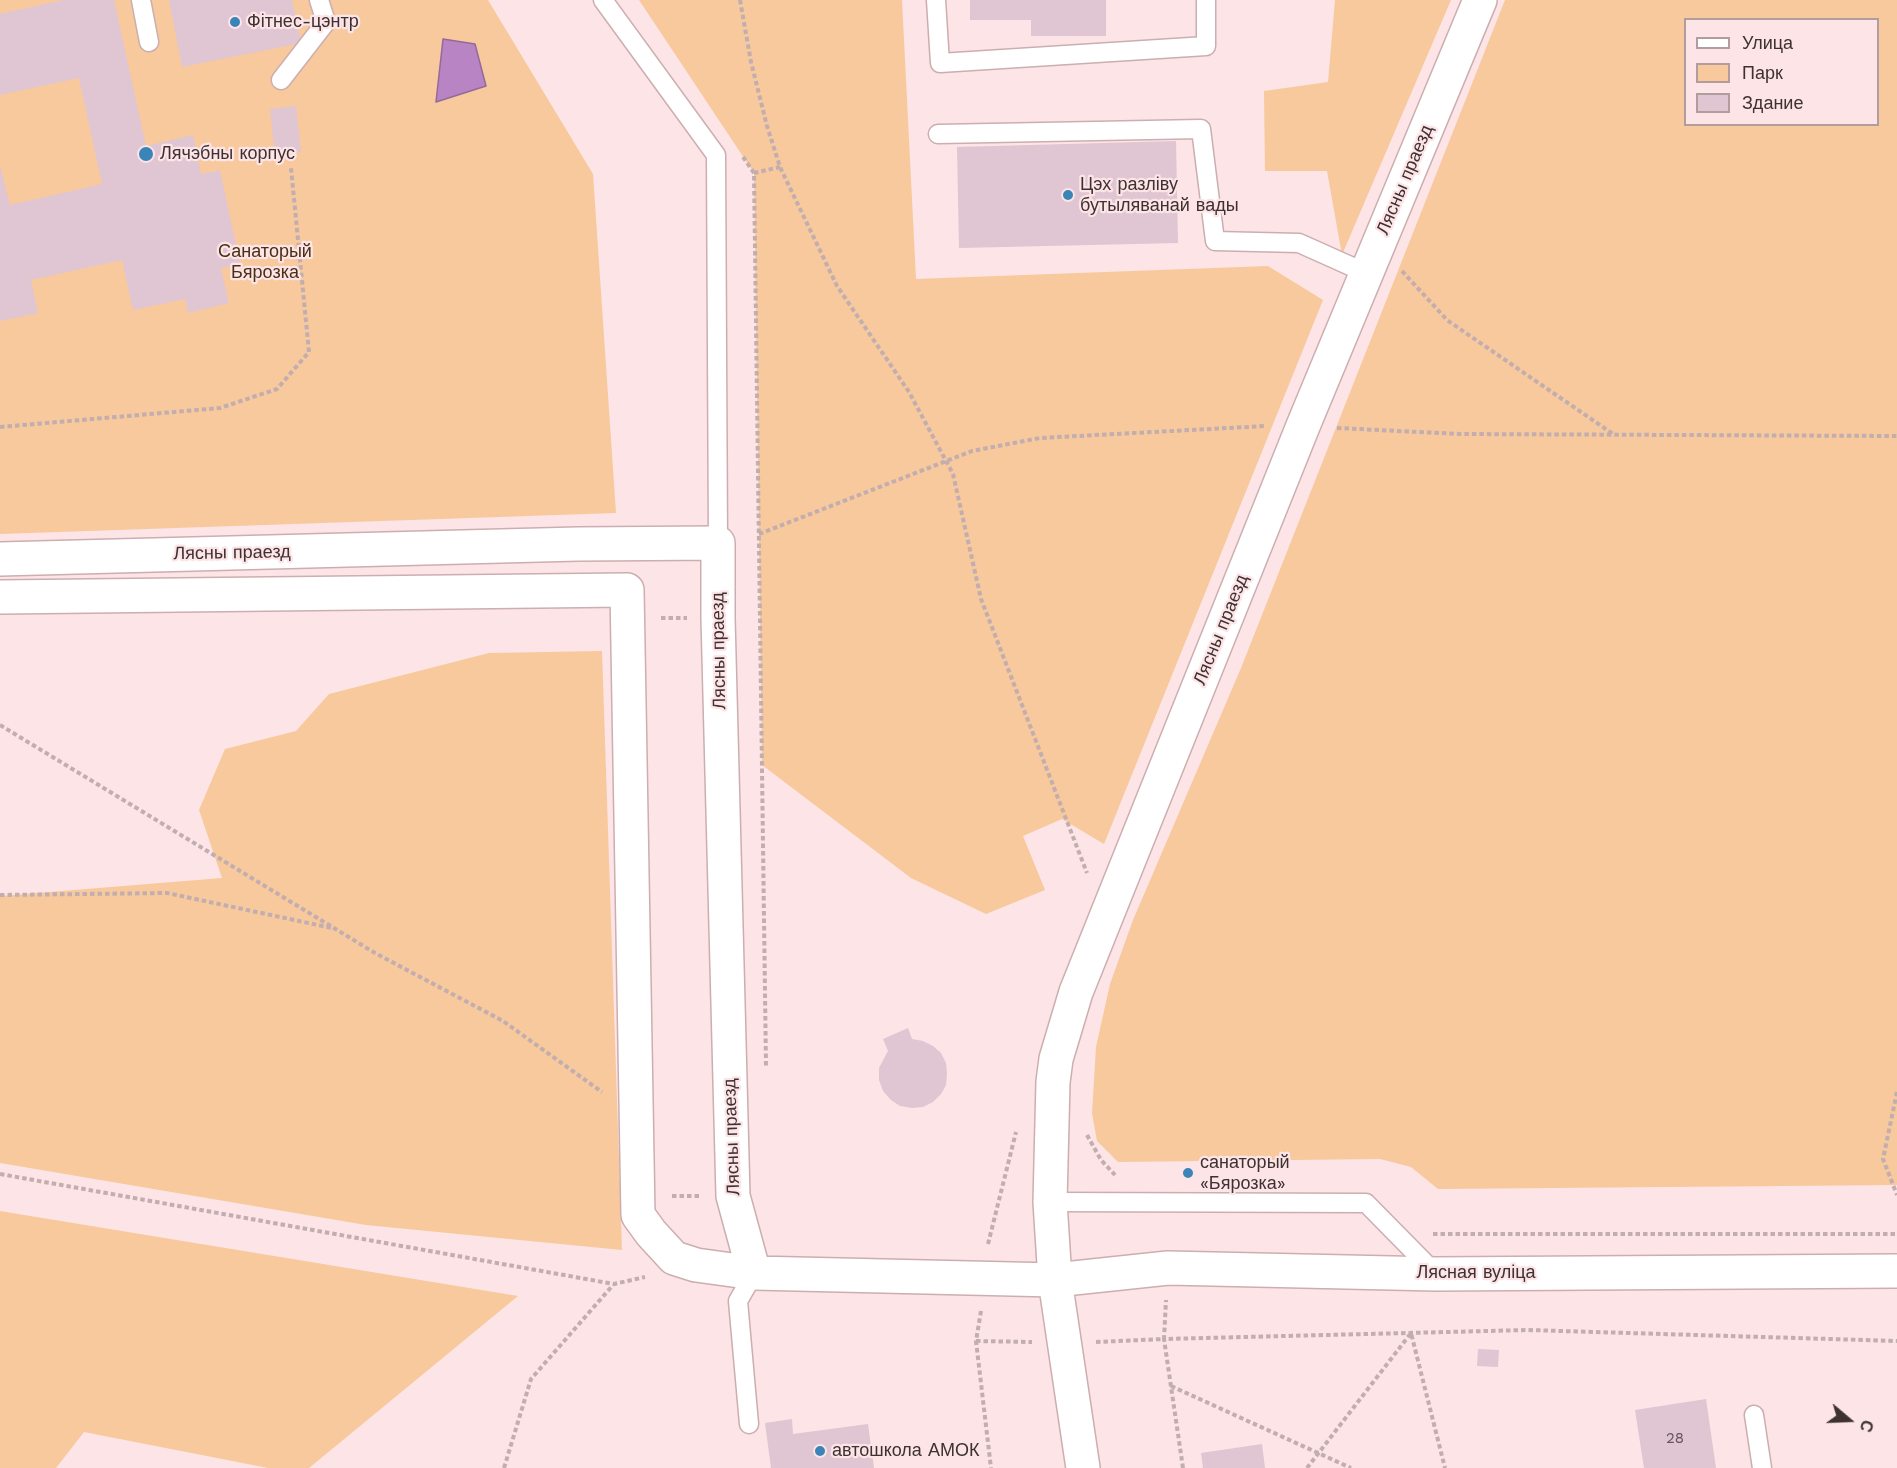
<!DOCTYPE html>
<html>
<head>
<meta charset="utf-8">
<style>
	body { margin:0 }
	#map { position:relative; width:1897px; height:1468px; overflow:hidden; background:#fde4e6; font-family:"Work Sans",sans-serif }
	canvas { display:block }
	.legend { position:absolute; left:1684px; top:18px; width:195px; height:108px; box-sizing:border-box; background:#fde4e6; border:2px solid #b19c9e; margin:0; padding:8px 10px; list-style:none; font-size:18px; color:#3e3132 }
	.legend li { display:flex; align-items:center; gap:12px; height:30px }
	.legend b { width:30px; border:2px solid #b19c9e }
	.north { position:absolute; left:1819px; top:1390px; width:60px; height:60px; -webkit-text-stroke:4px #fde4e6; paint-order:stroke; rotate:109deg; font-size:16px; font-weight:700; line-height:24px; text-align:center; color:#3e3132 }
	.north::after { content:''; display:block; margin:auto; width:21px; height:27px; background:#3e3132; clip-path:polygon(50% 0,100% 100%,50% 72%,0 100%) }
</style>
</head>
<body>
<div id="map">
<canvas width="1897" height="1468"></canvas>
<ul class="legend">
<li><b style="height:8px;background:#fff"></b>Улица</li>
<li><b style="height:16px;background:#f7c99d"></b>Парк</li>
<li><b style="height:16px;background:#e0c5d3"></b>Здание</li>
</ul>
<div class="north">С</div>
</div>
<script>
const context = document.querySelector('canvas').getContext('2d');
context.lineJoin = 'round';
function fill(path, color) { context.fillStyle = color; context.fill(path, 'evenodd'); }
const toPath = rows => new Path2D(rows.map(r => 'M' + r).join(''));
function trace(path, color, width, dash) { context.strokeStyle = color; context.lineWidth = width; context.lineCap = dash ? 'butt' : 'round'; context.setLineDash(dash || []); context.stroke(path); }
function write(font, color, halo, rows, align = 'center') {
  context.font = font + ' "Work Sans",sans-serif'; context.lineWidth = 4.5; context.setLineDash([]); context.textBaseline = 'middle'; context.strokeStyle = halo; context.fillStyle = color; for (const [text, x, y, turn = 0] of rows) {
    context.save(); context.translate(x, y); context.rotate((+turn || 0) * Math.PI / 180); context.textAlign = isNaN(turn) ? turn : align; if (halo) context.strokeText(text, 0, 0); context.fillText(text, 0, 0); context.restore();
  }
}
fill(toPath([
	[0,0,488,0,593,174,616,513,0,534],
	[639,0,902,0,916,279,1268,266,1323,300,1104,844,1062,819,1023,836,1045,890,986,914,911,878,762,765,754,173],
	[1335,0,1451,0,1342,255,1327,171,1265,171,1264,91,1328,82],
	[1505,0,1897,0,1897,1185,1438,1189,1411,1167,1380,1159,1118,1162,1097,1141,1092,1113,1096,1047,1110,984,1133,920,1241,668],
	[1686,20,1878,20,1878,124,1686,124],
	[602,651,622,1250,366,1225,0,1163,0,896,222,878,199,810,225,749,296,731,329,694,489,653],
	[0,1211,518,1296,309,1468,268,1468,84,1432,56,1468,0,1468]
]), '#f7c99d');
const water = toPath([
	[443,39,475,44,486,86,436,102,443,39]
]);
fill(water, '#b884c3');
trace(water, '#936b98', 1.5);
fill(toPath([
	[64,0,114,0,146,146,193,135,201,174,220,170,240,264,221,268,229,303,188,313,185,299,133,310,122,260,31,280,38,313,0,321,0,166,10,205,102,184,79,78,0,95,0,14],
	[169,0,292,0,301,43,182,67],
	[970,0,1106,0,1106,36,1031,36,1031,20,970,20],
	[296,106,301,152,275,155,270,109],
	[1176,141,1178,243,959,248,957,147],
	[908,1028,912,1039,923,1041,933,1046,941,1053,946,1063,947,1074,946,1085,941,1094,933,1102,923,1107,912,1108,900,1106,891,1100,883,1091,879,1080,879,1068,888,1051,883,1039],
	[1478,1349,1499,1350,1498,1367,1477,1366],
	[1706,1399,1716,1468,1644,1468,1635,1410],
	[792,1419,793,1434,868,1424,874,1468,771,1468,765,1423],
	[1262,1444,1265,1468,1203,1468,1201,1453]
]), '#e0c5d3');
const service = toPath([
	[141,0,149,42],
	[603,0,716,155,718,543],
	[936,0,940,63,1206,46,1206,0],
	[281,80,326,22,319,0],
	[938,134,1201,129,1215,241,1299,243,1366,273],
	[1050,1202,1366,1203,1436,1274],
	[1754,1415,1762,1468],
	[749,1424,738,1301,754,1273]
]);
const minor = toPath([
	[0,559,578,544,718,543,718,618,733,1196,754,1273],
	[0,597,627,590,638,1215,651,1233,674,1258,696,1265,754,1273,1055,1280]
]);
const tertiary = toPath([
	[1055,1280,1050,1202,1053,1082,1056,1059,1076,992,1303,426,1480,0]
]);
const secondary = toPath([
	[1083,1468,1055,1280,1168,1268,1436,1274,1897,1271]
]);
trace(service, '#ccaeb0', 21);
trace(minor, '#ccaeb0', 36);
trace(tertiary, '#ccaeb0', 36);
trace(secondary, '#ccaeb0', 36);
trace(toPath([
	[740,0,751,62,767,126,780,167,837,286,909,392,953,474,981,599,1087,873],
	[743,157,754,173,766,1067],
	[754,173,780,167],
	[1402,271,1447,320,1613,434],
	[0,427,220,408,277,389,309,352,291,168],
	[1337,428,1460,434,1897,436],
	[759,534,972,451,1040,438,1266,426],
	[661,618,687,618],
	[0,725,375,953,503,1021,602,1092],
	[0,895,167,893,332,928],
	[1897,1092,1883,1159,1897,1195],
	[1087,1135,1101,1160,1115,1175],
	[0,1174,614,1284,645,1277],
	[672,1196,700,1196],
	[1433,1234,1897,1234],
	[988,1244,1016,1132],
	[981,1311,976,1341,991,1468],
	[976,1341,1032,1342],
	[1096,1342,1164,1339,1166,1300],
	[1171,1386,1351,1468],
	[504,1468,531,1379,613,1285],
	[1183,1468,1164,1339,1528,1330,1897,1341],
	[1307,1468,1411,1333,1445,1468]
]), '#c2adaf', 4, [4.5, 3]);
trace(service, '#fff', 18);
trace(minor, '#fff', 33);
trace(tertiary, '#fff', 33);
trace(secondary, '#fff', 33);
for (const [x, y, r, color] of [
	[235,22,6,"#3985b8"],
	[146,154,8,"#3985b8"],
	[1068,195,6,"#3985b8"],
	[1188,1173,6,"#3985b8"],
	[820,1451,6,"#3985b8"]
]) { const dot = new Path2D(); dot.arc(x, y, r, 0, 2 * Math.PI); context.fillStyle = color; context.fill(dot); trace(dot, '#fde4e6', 2); }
write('15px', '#66565a', null, [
	["28",1675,1439]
]);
write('18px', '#3e3132', '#fde4e6', [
	["Фітнес-цэнтр",247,22],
	["Лячэбны корпус",160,154],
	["Цэх разліву",1080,185],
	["бутыляванай вады",1080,206],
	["санаторый",1200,1163],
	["«Бярозка»",1200,1184],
	["автошкола АМОК",832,1451]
], 'left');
write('18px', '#3e3132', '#fde4e6', [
	["Лясны праезд",1405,180,-67],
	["Лясны праезд",232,553,-1],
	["Лясны праезд",1221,630,-68],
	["Лясны праезд",719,651,-91],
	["Лясны праезд",732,1137,-92],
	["Лясная вуліца",1476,1273]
]);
write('18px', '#493015', '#fde4e6', [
	["Санаторый",265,252],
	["Бярозка",265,273]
]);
</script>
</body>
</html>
